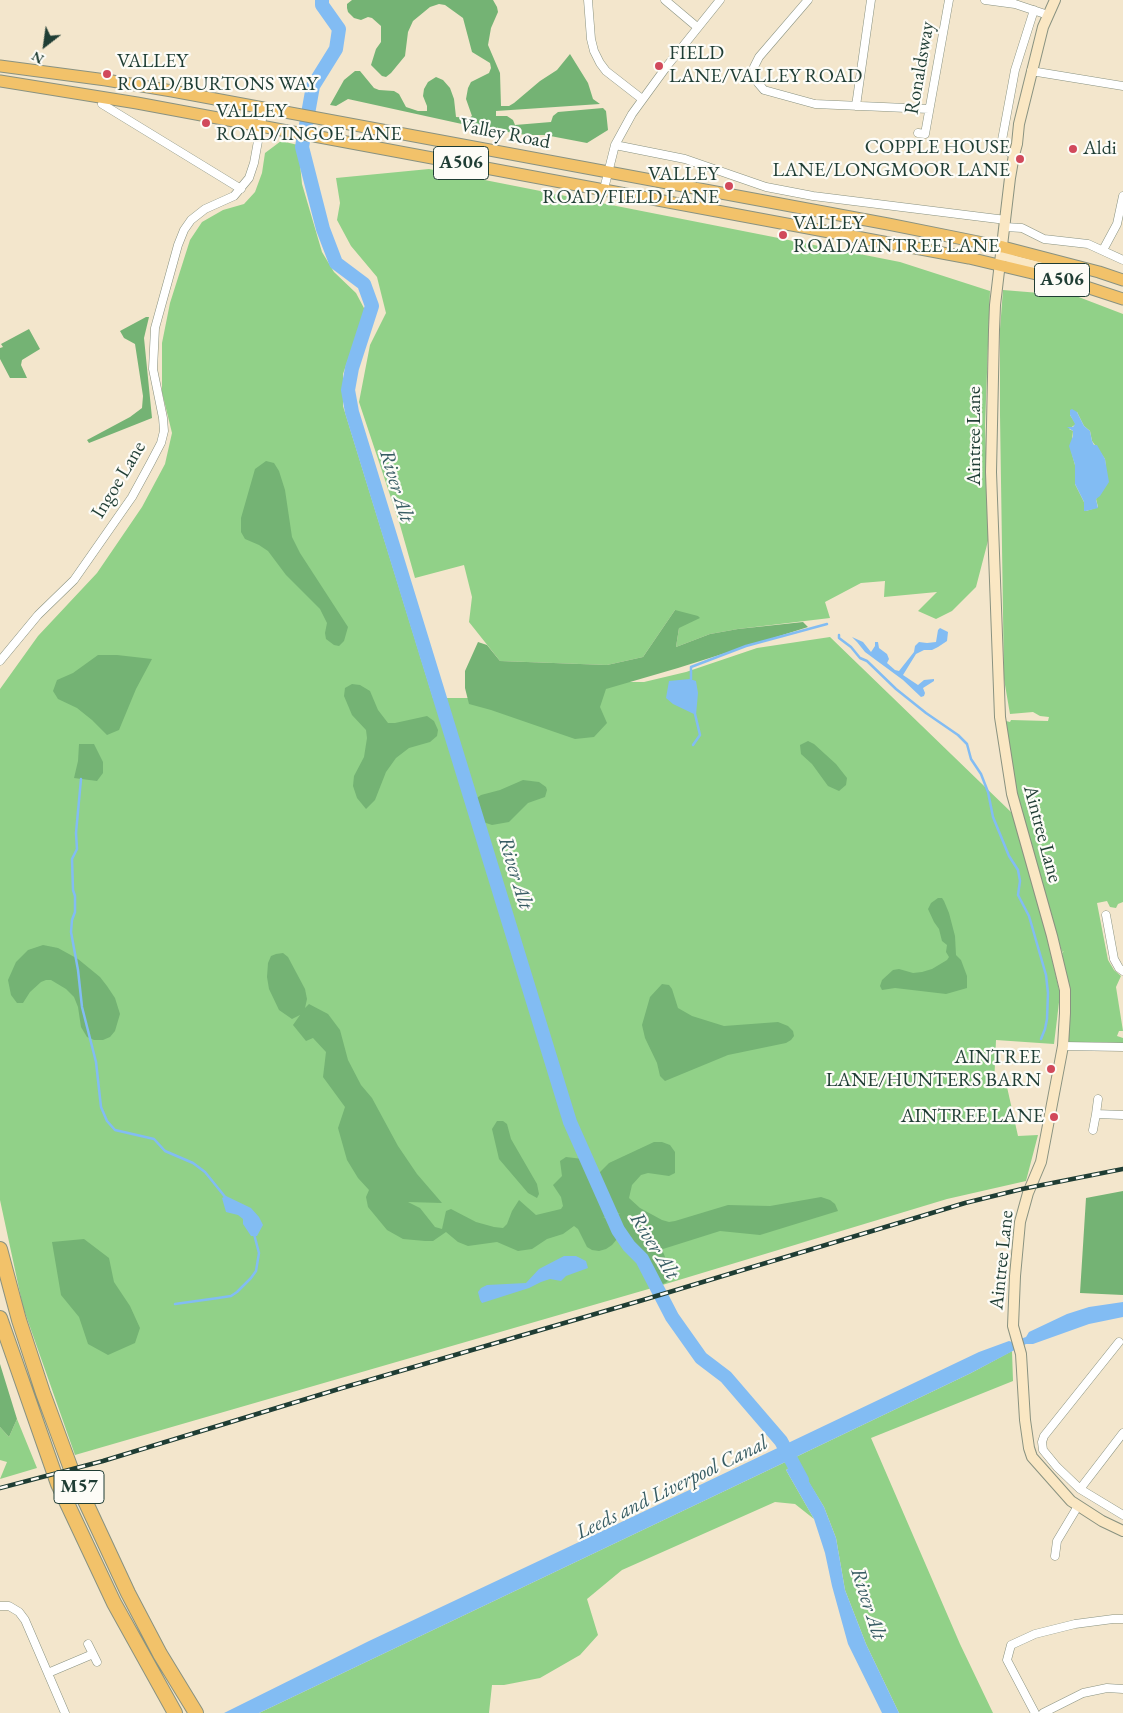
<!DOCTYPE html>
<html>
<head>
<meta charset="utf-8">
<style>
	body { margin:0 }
	#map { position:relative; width:1123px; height:1713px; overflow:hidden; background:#f3e6cc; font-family:"EB Garamond",serif }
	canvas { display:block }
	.north { position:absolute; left:20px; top:20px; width:50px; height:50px; -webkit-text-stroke:4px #fdfcf7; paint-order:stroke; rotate:210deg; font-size:14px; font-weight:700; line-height:20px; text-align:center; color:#1f3d34 }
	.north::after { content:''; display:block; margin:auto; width:18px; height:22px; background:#1f3d34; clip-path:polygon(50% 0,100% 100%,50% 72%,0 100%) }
</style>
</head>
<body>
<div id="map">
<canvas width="1123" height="1713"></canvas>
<div class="north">N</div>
</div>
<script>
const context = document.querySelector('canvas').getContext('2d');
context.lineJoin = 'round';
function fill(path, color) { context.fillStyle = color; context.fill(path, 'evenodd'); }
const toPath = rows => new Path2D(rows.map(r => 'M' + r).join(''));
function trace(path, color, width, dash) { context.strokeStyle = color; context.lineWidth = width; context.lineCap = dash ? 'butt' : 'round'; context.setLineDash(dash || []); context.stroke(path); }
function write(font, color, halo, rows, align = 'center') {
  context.font = font + ' "EB Garamond",serif'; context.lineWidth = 4.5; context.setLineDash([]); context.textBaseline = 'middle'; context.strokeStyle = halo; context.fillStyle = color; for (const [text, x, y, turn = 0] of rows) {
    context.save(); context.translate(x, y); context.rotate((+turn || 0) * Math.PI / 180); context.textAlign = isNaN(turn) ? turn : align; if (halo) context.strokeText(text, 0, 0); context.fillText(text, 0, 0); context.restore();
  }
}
fill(toPath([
	[281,141,298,145,302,184,322,252,334,272,356,293,365,310,343,374,343,406,433,698,469,698,596,682,644,682,686,672,757,648,830,637,1012,813,1042,915,1060,994,1054,1044,996,1040,994,1086,1007,1087,1018,1136,1038,1135,1026,1181,947,1199,659,1286,75,1455,23,1307,0,1200,0,689,38,636,97,573,142,507,165,464,172,433,162,392,162,343,170,303,190,240,202,222,223,210,244,204,255,192,262,173,265,153],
	[429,169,900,262,990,291,985,426,989,537,976,587,952,611,936,619,918,611,937,592,884,597,885,581,861,583,825,602,830,618,738,629,710,634,676,647,679,628,675,610,643,657,607,665,500,661,469,622,472,597,464,565,415,578,400,525,359,402,370,345,386,313,377,277,351,246,337,220,340,203,336,178],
	[1003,290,1076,296,1123,314,1123,902,1118,904,1116,908,1110,907,1107,901,1097,903,1108,960,1114,970,1121,976,1116,987,1123,1031,1119,1031,1117,1036,1123,1038,1123,1043,1068,1042,1070,1001,1062,953,1064,951,1062,952,1031,854,1009,760,1005,724,1006,721,1010,722,1011,720,1048,721,1049,717,1040,716,1033,712,1010,714,1004,679,1000,415,1000,329],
	[1077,412,1084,426,1090,431,1092,441,1105,459,1106,469,1096,499,1098,507,1086,511,1084,502,1075,484,1075,465,1071,450,1073,431,1069,429,1076,424,1070,415],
	[1012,1351,1013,1381,871,1438,960,1644,993,1713,899,1713,866,1644,845,1590,836,1538,824,1507,797,1463,786,1470,814,1519,795,1504,775,1502,622,1570,587,1599,598,1635,580,1655,540,1678,504,1685,492,1685,489,1713,259,1713,800,1455,971,1373],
	[17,1419,37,1468,0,1479,7,1462,0,1460,0,1427,9,1437]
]), '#91d188');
fill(toPath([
	[352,0,493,0,497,7,498,12,491,28,488,45,500,73,501,106,509,106,514,103,540,81,557,70,570,54,588,83,593,99,600,104,496,111,496,116,507,116,513,120,515,125,551,122,553,116,558,112,603,108,606,111,608,130,587,143,545,135,526,135,471,126,348,99,336,106,330,105,344,80,355,71,360,71,374,88,379,90,394,91,399,94,406,107,418,111,427,111,427,106,423,96,424,89,428,82,436,77,443,80,450,88,454,99,456,117,469,118,472,116,466,99,468,88,471,82,489,73,491,68,490,63,472,52,463,18,445,5,439,4,430,7,413,21,408,32,405,56,391,73,386,77,382,76,371,65,376,49,381,42,381,26,372,18,368,17,361,20,354,18,348,12,347,8,347,4],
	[146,317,149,317,144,338,152,418,89,443,87,440,130,417,142,408,143,396,135,344,124,338,120,331],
	[29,329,40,349,22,360,21,365,27,378,10,378,0,359,0,348,3,347,1,344],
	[266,461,274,463,279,471,285,490,292,537,300,553,348,627,344,641,339,646,334,645,326,639,325,633,327,623,320,609,286,575,268,551,259,545,245,539,241,532,241,518,255,469],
	[675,610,698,616,700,618,679,628,676,647,710,634,738,629,803,622,808,627,678,668,606,689,600,707,607,723,594,737,575,739,491,710,469,704,465,688,465,671,478,642,487,645,500,661,607,665,643,657],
	[98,655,117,655,152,659,136,689,119,730,107,735,92,720,77,708,58,699,53,691,57,680,73,673],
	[352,684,360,685,370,691,378,710,388,723,395,723,427,716,434,721,438,730,437,736,430,742,409,748,396,758,386,772,375,800,366,809,357,798,353,786,354,776,364,757,367,738,366,730,352,715,344,696,345,688],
	[808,741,814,744,836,764,847,778,846,785,839,791,828,786,812,764,801,754,800,745],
	[79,744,94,744,103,762,103,773,97,781,74,778,78,761],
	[523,780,539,782,546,787,547,790,545,797,528,803,509,822,492,825,480,821,474,800,481,795,500,790],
	[938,898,942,898,944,901,949,913,955,936,956,955,961,960,967,976,967,988,946,994,895,988,882,990,880,986,882,980,893,970,899,969,913,973,922,972,932,969,947,960,949,957,946,952,947,945,942,941,939,929,934,922,928,909,931,903],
	[43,945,58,948,78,959,100,977,107,986,115,998,120,1014,115,1031,110,1037,103,1040,94,1040,87,1037,81,1027,78,1007,74,997,66,989,51,980,46,980,41,982,30,992,23,1003,17,1003,11,995,8,980,16,962,28,950],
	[283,953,288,957,305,989,307,999,305,1008,309,1004,328,1014,340,1030,348,1060,361,1085,372,1098,398,1146,417,1174,442,1203,408,1202,420,1208,435,1227,442,1229,446,1211,451,1209,476,1222,494,1227,503,1228,507,1224,512,1211,519,1200,536,1215,561,1209,563,1206,561,1197,553,1185,562,1176,560,1161,566,1157,583,1159,598,1188,608,1215,603,1218,608,1217,617,1239,612,1245,606,1249,599,1251,592,1250,587,1247,578,1229,574,1226,563,1234,547,1239,532,1249,518,1251,497,1242,468,1246,458,1242,446,1232,433,1241,425,1241,403,1239,387,1230,368,1207,366,1197,369,1190,358,1178,347,1160,338,1128,345,1107,323,1077,326,1052,313,1038,306,1041,293,1025,300,1015,292,1019,279,1010,269,989,267,977,268,963,271,956,276,954],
	[662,984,669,985,672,989,678,1008,692,1016,724,1026,778,1022,788,1026,793,1031,794,1036,791,1040,786,1043,728,1055,665,1081,660,1076,657,1063,645,1038,642,1025,650,997],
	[497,1121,503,1121,507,1124,511,1139,537,1184,539,1194,537,1198,528,1193,499,1159,492,1129],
	[654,1142,662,1142,670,1145,675,1152,675,1173,669,1176,648,1173,641,1175,632,1185,629,1198,640,1208,662,1220,669,1222,675,1221,728,1205,770,1206,821,1197,830,1200,835,1204,838,1211,760,1235,720,1231,663,1249,663,1252,672,1274,667,1282,659,1286,643,1255,619,1226,616,1215,620,1213,615,1214,599,1173,609,1163],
	[1123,1191,1123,1295,1080,1293,1086,1198],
	[84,1239,109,1258,114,1282,130,1306,140,1328,135,1343,108,1355,88,1344,79,1317,61,1295,52,1242],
	[0,1364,17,1419,9,1437,0,1427]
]), '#74b374');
fill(toPath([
	[1072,409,1077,412,1084,426,1090,431,1092,441,1094,445,1097,445,1105,459,1109,482,1100,496,1096,499,1098,508,1086,511,1084,511,1084,502,1075,484,1075,465,1069,446,1073,436,1073,431,1067,427,1073,427,1075,424,1070,415,1070,410],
	[940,628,948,632,947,641,938,647,932,650,924,650,916,654,903,675,918,685,924,680,934,679,934,681,923,688,925,693,924,696,921,697,903,680,865,652,857,642,852,637,863,642,871,652,875,646,875,642,878,642,879,648,887,654,889,659,887,663,895,670,899,671,914,652,915,646,919,642,927,643,936,642,938,630],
	[690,679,696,681,698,693,696,715,673,704,666,698,669,681],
	[226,1196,251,1208,259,1217,263,1225,257,1236,251,1236,243,1224,243,1219,238,1215,226,1212,222,1198],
	[564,1256,576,1256,586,1261,588,1268,566,1276,561,1281,550,1279,541,1282,529,1288,482,1303,480,1300,478,1292,481,1288,487,1285,526,1283,539,1269],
	[1123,1302,1123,1317,1089,1324,1033,1344,1026,1344,971,1373,800,1455,259,1713,224,1713,369,1641,702,1484,979,1352,1009,1341,1012,1342,1026,1337,1029,1332,1067,1314,1089,1307],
	[798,1463,824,1507,836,1538,845,1590,866,1644,899,1713,882,1713,848,1644,832,1586,825,1553,814,1519,786,1470]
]), '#82bcf3');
trace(toPath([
	[839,635,839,638,851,647,860,658,867,661,896,689,926,713,958,735,967,744,971,759,981,774,988,792,993,817,1009,856,1018,870,1020,881,1018,895,1029,916,1046,975,1048,993,1047,1019,1045,1029,1041,1039],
	[691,679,691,667,746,646,827,624],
	[693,745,700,735,695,714],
	[81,779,76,833,77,849,72,859,73,890,75,896,75,912,72,920,71,932,78,970,82,1007,96,1062,101,1107,107,1121,115,1130,154,1139,165,1151,193,1163,205,1172,226,1198],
	[175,1304,218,1298,231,1296,237,1292,251,1278,256,1271,259,1253,254,1234]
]), '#82bcf3', 2.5);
trace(toPath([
	[322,0,322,5,339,29,336,49,313,86,302,147,323,229,336,263,364,284,372,306,352,368,348,390,352,412,570,1122,618,1230,629,1246,642,1259,672,1317,701,1358,726,1377,781,1441,802,1480]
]), '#82bcf3', 14);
const street = toPath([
	[588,0,591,39,594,51,600,63,606,71,642,99],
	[665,0,697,27],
	[808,0,759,57,754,67,755,75,758,83,764,90,815,104,929,109],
	[985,0,1015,4,1048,15],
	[1031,71,1123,86],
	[102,104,241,189],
	[856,106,871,0],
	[918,133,925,134,949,0],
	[615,145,685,159,766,187,813,196,1006,220],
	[1014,155,1004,149,1002,140,1015,70,1034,10],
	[604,189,615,145,632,114,667,66,720,0],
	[1005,227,1022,228,1044,239,1088,244,1123,260],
	[1103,250,1117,224,1123,196],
	[0,661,38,615,74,580,132,497,150,464,161,443,164,431,163,418,153,369,155,328,178,245,184,230,191,220,205,209,234,196,249,178,254,163,264,108],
	[1106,915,1114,959,1119,968,1123,971],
	[1063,1046,1123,1047],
	[1098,1099,1096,1114,1123,1115],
	[1093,1130,1096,1114],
	[1119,1342,1044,1436,1042,1442,1043,1450,1057,1467,1080,1489,1123,1515],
	[1080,1489,1123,1433],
	[1055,1556,1057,1541,1078,1506],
	[0,1606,9,1606,19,1612,25,1620,65,1713],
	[88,1644,97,1662],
	[48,1673,93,1654],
	[1035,1713,1007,1660,1011,1645,1035,1634,1075,1624,1113,1619,1123,1619],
	[1043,1713,1083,1693,1107,1688,1123,1689]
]);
const secondary = toPath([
	[1055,0,1043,27,1019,124,1017,144,1014,155,1010,178,995,305,994,330,991,472,1000,717,1012,794,1052,936,1065,990,1065,1013,1063,1046,1041,1162,1028,1193,1020,1222,1015,1276,1013,1326,1021,1354,1025,1420,1029,1448,1032,1457,1071,1501,1102,1521,1123,1531],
	[1003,248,1005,255,1013,260,1060,272,1080,281]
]);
const primary = toPath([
	[0,66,106,80,172,91,888,224,1003,247,1099,272,1123,280],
	[0,81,137,103,969,258,1074,283,1123,299]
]);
const highway = toPath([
	[0,1249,19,1320,43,1393,74,1477,128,1593,160,1654,196,1713],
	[0,1318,58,1484,114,1603,175,1713]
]);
trace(street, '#899280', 9);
trace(secondary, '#899280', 12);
trace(primary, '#899280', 13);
trace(highway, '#899280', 16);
trace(street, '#fff', 8);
trace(secondary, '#fae7c3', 10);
trace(primary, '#f2c26a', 11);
trace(highway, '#f2c26a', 14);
const rail = toPath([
	[0,1488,103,1461,342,1388,643,1300,965,1203,1022,1189,1123,1169]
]);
trace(rail, '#1f3d34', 4.5);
trace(rail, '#fdfcf7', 2.5, [8]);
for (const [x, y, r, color] of [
	[659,66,5,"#d1495b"],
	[107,74,5,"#d1495b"],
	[206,123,5,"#d1495b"],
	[1073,149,5,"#d1495b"],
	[1020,159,5,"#d1495b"],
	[729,186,5,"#d1495b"],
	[783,235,5,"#d1495b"],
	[1051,1069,5,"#d1495b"],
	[1054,1117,5,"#d1495b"]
]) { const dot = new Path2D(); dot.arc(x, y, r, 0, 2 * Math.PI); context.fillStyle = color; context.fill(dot); trace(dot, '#fdfcf7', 2); }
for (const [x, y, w] of [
	[461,163,55],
	[1062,280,55],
	[79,1487,50]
]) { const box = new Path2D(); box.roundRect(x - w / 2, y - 16.5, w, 33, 4); context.fillStyle = '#fdfcf7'; context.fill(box); trace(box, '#1f3d34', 1); }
write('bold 19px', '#1f3d34', null, [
	["A506",461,163],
	["A506",1062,280],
	["M57",79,1487]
]);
write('20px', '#1f3d34', '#fdfcf7', [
	["FIELD",669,54],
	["LANE/VALLEY ROAD",669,77],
	["VALLEY",117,62],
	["ROAD/BURTONS WAY",117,85],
	["VALLEY",216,112],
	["ROAD/INGOE LANE",216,135],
	["COPPLE HOUSE",1010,148,"right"],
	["LANE/LONGMOOR LANE",1010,171,"right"],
	["Aldi",1083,149],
	["VALLEY",719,175,"right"],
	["ROAD/FIELD LANE",719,198,"right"],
	["VALLEY",793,224],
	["ROAD/AINTREE LANE",793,247],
	["AINTREE",1041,1058,"right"],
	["LANE/HUNTERS BARN",1041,1081,"right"],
	["AINTREE LANE",1044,1117,"right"]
], 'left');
write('20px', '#1f3d34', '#fdfcf7', [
	["Ronaldsway",920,68,-80],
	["Valley Road",505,134,11],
	["Aintree Lane",975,436,-90],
	["Ingoe Lane",119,480,-59],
	["Aintree Lane",1042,834,75],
	["Aintree Lane",1002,1260,-84]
]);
write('italic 21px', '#385d64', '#fdfcf7', [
	["River Alt",396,486,73],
	["River Alt",515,873,73],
	["River Alt",654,1246,58],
	["Leeds and Liverpool Canal",672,1488,-26],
	["River Alt",868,1604,72]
]);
</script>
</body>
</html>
